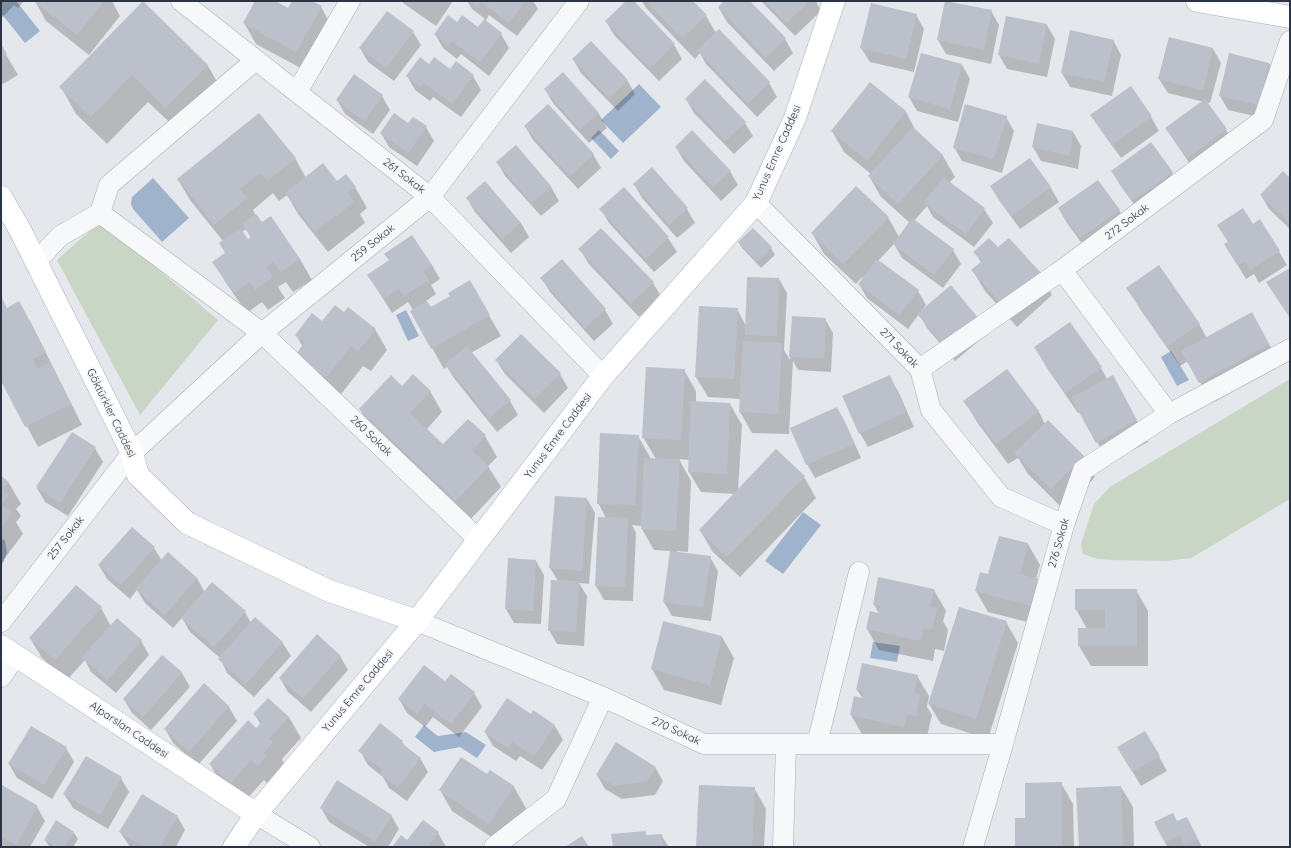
<!DOCTYPE html>
<html>
<head>
<meta charset="utf-8">
<style>
	body { margin:0 }
	#map { position:relative; width:1291px; height:848px; overflow:hidden; background:#e4e7ec; font-family:Quicksand,sans-serif }
	canvas { display:block }
	.frame { position:absolute; inset:0; border:2px solid #2b3445; pointer-events:none }
</style>
</head>
<body>
<div id="map">
<canvas width="1291" height="848"></canvas>
<div class="frame"></div>
</div>
<script>
const context = document.querySelector('canvas').getContext('2d');
context.lineJoin = 'round';
function fill(path, color) { context.fillStyle = color; context.fill(path, 'evenodd'); }
const toPath = rows => new Path2D(rows.map(r => 'M' + r).join(''));
function trace(path, color, width, dash) { context.strokeStyle = color; context.lineWidth = width; context.lineCap = dash ? 'butt' : 'round'; context.setLineDash(dash || []); context.stroke(path); }
function write(font, color, halo, rows, align = 'center') {
  context.font = font + ' Quicksand,sans-serif'; context.lineWidth = 4; context.setLineDash([]); context.textBaseline = 'middle'; context.strokeStyle = halo; context.fillStyle = color; for (const [text, x, y, turn = 0] of rows) {
    context.save(); context.translate(x, y); context.rotate((+turn || 0) * Math.PI / 180); context.textAlign = isNaN(turn) ? turn : align; if (halo) context.strokeText(text, 0, 0); context.fillText(text, 0, 0); context.restore();
  }
}
fill(toPath([
	[101,221,218,320,140,415,57,260],
	[1290,379,1290,499,1191,558,1166,561,1109,560,1094,558,1083,554,1081,544,1094,504,1110,487]
]), '#c9d6c5');
fill(toPath([
	[1,1,16,1,40,31,25,43,1,13],
	[639,84,661,107,623,143,601,120],
	[599,130,619,151,611,159,591,138],
	[153,178,189,218,162,242,133,209,131,204,132,197],
	[406,310,419,336,408,341,396,315],
	[1171,351,1189,380,1177,386,1161,357],
	[803,512,821,525,783,574,765,561],
	[1,538,5,541,7,553,3,563,1,564],
	[873,642,900,646,897,662,870,658],
	[424,725,438,736,466,732,486,745,477,758,460,747,434,752,415,737]
]), '#9fb4cc');
fill(toPath([
	[1,1,24,1,18,8,14,5,1,19],
	[35,1,112,1,120,16,89,55,46,21],
	[257,1,273,1,288,10,293,1,310,1,321,7,333,28,308,72,256,44,244,23],
	[402,1,453,1,436,26,403,3],
	[467,1,533,1,538,9,517,36,489,15,485,22,501,34,509,48,489,76,461,54,457,59,443,48,435,34,457,23,478,28,485,19,472,9],
	[627,1,632,1,674,45,682,59,659,81,614,35,606,21],
	[642,1,692,1,706,16,716,33,719,31,769,83,777,97,757,117,706,64,700,53,695,59,646,8],
	[726,1,749,1,785,39,793,53,774,71,727,22,719,8],
	[761,1,816,1,821,11,795,36],
	[143,3,208,66,223,92,182,134,148,102,107,144,76,114,61,87],
	[991,11,999,25,991,64,946,54,938,40],
	[916,15,924,29,914,72,870,62,861,48],
	[1047,25,1055,39,1047,77,1007,69,999,55],
	[413,32,421,45,394,81,368,62,360,48],
	[1113,40,1121,55,1112,96,1070,87,1062,73],
	[1,46,18,75,3,84,1,81],
	[1213,49,1221,63,1210,103,1206,102,1226,130,1234,144,1195,171,1175,142,1167,128,1204,102,1168,93,1159,79],
	[921,54,962,65,970,79,958,122,917,111,909,97],
	[573,59,627,80,635,94,618,111,581,73],
	[1269,63,1277,77,1267,119,1228,110,1220,96],
	[429,65,473,76,481,90,461,117,433,97,430,101,415,90,407,76],
	[563,73,599,114,607,128,589,143,553,103,545,89],
	[870,83,906,112,917,133,943,156,955,177,949,183,984,209,993,223,974,247,933,217,927,206,914,221,953,250,961,264,943,288,902,258,894,244,878,261,918,291,926,305,922,310,987,334,955,361,927,328,919,314,908,329,867,298,859,284,863,278,862,277,856,284,824,254,812,233,888,217,899,237,910,223,881,197,869,176,871,174,844,152,832,131],
	[1130,88,1151,117,1159,131,1121,158,1100,129,1092,115],
	[382,96,390,110,373,134,345,114,337,100],
	[686,99,745,123,753,136,734,154,694,113],
	[1006,117,1014,131,1002,173,962,161,954,147],
	[409,125,426,127,434,141,417,166,389,147,381,133],
	[525,126,593,154,601,168,578,189,533,140],
	[1073,132,1081,146,1078,169,1041,161,1033,147],
	[515,146,551,187,559,201,541,216,505,176,497,162],
	[676,147,730,171,738,185,721,201,684,161],
	[295,158,306,178,337,182,355,187,367,208,360,214,365,223,328,252,298,214,287,195,279,201,273,193,253,210,258,219,300,259,312,280,293,292,286,282,278,287,285,298,268,310,262,302,247,313,226,283,214,263,226,254,223,241,190,200,178,180],
	[246,229,251,238,248,240,242,232],
	[1030,159,1051,188,1059,202,1020,229,999,200,991,187],
	[1112,171,1172,173,1180,187,1141,214,1120,185],
	[1290,179,1290,229,1269,209,1261,195],
	[634,184,687,209,695,223,677,238,642,198],
	[624,189,668,238,677,252,654,272,609,223,601,209],
	[467,198,521,223,529,237,511,253,475,212],
	[1059,209,1119,210,1127,224,1088,252,1067,223],
	[1260,220,1287,265,1259,283,1254,274,1246,279,1234,259,1252,225],
	[739,243,771,248,775,255,761,268,743,249],
	[998,248,1040,274,1052,295,1017,327,985,291,973,271,981,263,975,252],
	[580,249,653,283,661,296,639,317,588,263],
	[562,261,605,310,613,324,594,341,550,292,542,278],
	[432,265,440,279,431,285,436,294,426,301,430,308,451,297,469,281,501,336,471,353,510,401,518,415,497,432,454,378,447,367,444,369,411,311,413,310,408,302,392,313,368,275],
	[779,279,787,293,784,350,790,360,793,317,825,319,833,333,831,372,798,370,793,361,789,434,752,433,740,412,741,399,708,397,696,377,737,309,746,326],
	[1128,288,1199,324,1207,338,1251,313,1281,365,1212,403,1188,361,1180,366,1140,309],
	[1,298,7,309,19,302,31,323,82,425,38,447,1,378],
	[344,313,375,329,387,350,371,371,363,366,338,398,309,375,303,347,296,335],
	[1035,348,1101,368,1107,379,1124,397,1148,442,1109,463,1080,411,1078,413,1047,368],
	[496,360,560,374,568,388,544,413,505,374],
	[684,370,696,391,696,402,730,404,742,425,738,490,776,451,804,477,816,498,740,577,712,551,700,530,735,494,701,492,689,472,689,460,679,459,691,481,688,552,677,551,677,553,710,557,718,571,711,621,672,616,664,602,671,551,654,550,642,529,642,526,632,525,636,533,633,601,604,600,596,586,606,518,598,503,638,436,650,457,650,459,656,459,643,437],
	[1007,370,1039,412,1045,424,1048,421,1083,457,1095,477,1064,510,1028,474,1018,458,1008,464,977,422,965,402],
	[889,377,898,391,914,427,868,447,860,433],
	[402,387,430,391,442,412,426,430,443,446,485,436,497,457,488,466,501,487,469,521,372,430,360,409],
	[837,408,845,422,861,458,815,478,807,464],
	[95,448,103,462,68,516,45,502,37,488],
	[1,477,9,483,21,504,16,509,21,516,16,522,23,534,1,563],
	[587,499,595,513,589,584,579,583,587,596,584,646,557,644,549,630,558,581,550,568],
	[132,528,154,548,162,561,168,554,197,578,205,593,245,612,251,623,282,642,291,656,254,697,227,673,220,658,190,632,182,618,173,628,145,603,137,590,130,599,107,579,99,565],
	[1028,544,1040,565,1036,579,1043,626,988,612,976,591,989,575],
	[536,561,544,575,541,624,514,623,506,609],
	[934,590,946,611,943,621,948,630,944,651,935,649,933,661,879,650,867,629,871,612,879,614,874,604],
	[1136,590,1148,611,1148,666,1091,666,1079,646,1087,629,1076,609],
	[101,608,111,626,117,619,141,641,149,655,116,693,91,672,85,660,67,680,42,658,30,638],
	[1006,622,1018,643,988,739,941,724,929,704],
	[722,637,734,658,721,705,664,690,652,669],
	[162,656,182,673,190,687,151,730,132,713,124,699],
	[340,656,348,670,311,712,288,692,280,678],
	[917,676,929,696,927,707,932,715,927,736,863,736,851,715,863,699,857,690],
	[446,682,474,693,482,707,459,737,433,717,425,727,407,713,399,699],
	[204,685,229,707,237,721,198,765,173,743,165,729],
	[268,699,289,717,301,738,282,759,284,764,270,786,264,780,243,803,222,785,210,764,257,730,261,725,254,714],
	[534,712,555,726,563,740,542,770,520,756,516,761,493,746,485,732,531,715],
	[1145,732,1167,771,1141,786,1118,747],
	[402,742,406,748,420,758,428,772,407,801,389,788,383,777,368,765,360,751],
	[66,748,74,762,52,799,17,778,9,764],
	[655,767,663,781,655,795,622,799,605,789,597,775],
	[490,771,514,787,526,808,502,844,452,811,440,790,487,776],
	[121,778,129,792,108,829,73,808,64,794],
	[1061,783,1073,804,1074,847,1016,847,1026,819],
	[2,787,37,807,45,821,30,847,5,847,1,845,1,789],
	[1121,787,1133,807,1134,847,1080,847],
	[754,788,766,809,764,847,697,847],
	[321,808,391,815,399,829,388,847,369,847,329,822],
	[177,816,185,830,176,847,130,847,120,832],
	[57,822,74,833,78,839,73,847,49,846,45,840],
	[1177,822,1194,832,1202,847,1168,847,1165,843],
	[645,832,647,836,661,835,669,847,614,847],
	[438,833,446,847,393,847,407,841]
]), '#0003');
fill(toPath([
	[34,1,104,1,77,35],
	[143,1,208,65,166,108,132,75,91,117,59,87],
	[255,1,275,1,288,8,292,1,312,1,322,6,296,52,243,23],
	[470,1,525,1,509,23,481,2,478,7],
	[626,1,634,1,675,44,650,68,605,21],
	[646,1,693,1,707,15,682,38],
	[724,1,750,1,786,38,766,58,718,7],
	[765,1,810,1,786,23],
	[945,1,992,10,984,50,937,40],
	[871,3,917,14,906,59,860,48],
	[387,11,414,31,386,68,359,48],
	[448,15,457,22,462,15,478,27,484,19,502,33,480,62,452,41,449,46,434,34],
	[1006,16,1047,24,1039,64,998,55],
	[719,29,770,82,748,104,697,50],
	[1070,30,1114,40,1104,82,1061,73],
	[1169,37,1213,48,1203,90,1158,79],
	[591,41,628,80,609,98,572,59],
	[1,44,7,54,1,57],
	[921,53,962,64,950,109,908,97],
	[1229,53,1269,63,1259,105,1219,96],
	[420,57,429,64,434,57,450,69,456,61,474,75,452,104,424,83,421,87,406,76],
	[563,72,599,113,580,130,544,89],
	[354,74,383,95,364,121,336,100],
	[705,79,746,122,725,141,685,99],
	[870,82,906,111,867,161,831,131],
	[1131,86,1152,116,1112,145,1090,115],
	[1205,99,1227,129,1187,158,1165,128],
	[548,104,594,154,570,176,524,126],
	[965,104,1007,116,994,159,953,148],
	[259,113,296,158,267,181,260,173,240,189,247,198,214,225,177,179],
	[394,113,408,123,413,117,427,126,408,153,380,133],
	[1037,123,1073,131,1070,156,1032,147],
	[913,127,943,155,898,204,868,176],
	[692,130,731,171,713,187,675,147],
	[1151,142,1173,172,1132,201,1111,171],
	[516,145,551,186,532,203,496,162],
	[1030,158,1051,187,1011,216,990,186],
	[323,163,337,181,346,174,356,187,348,193,354,202,315,232,285,193],
	[652,167,688,208,669,225,633,184],
	[1283,171,1290,178,1290,223,1260,195],
	[943,177,985,208,966,234,924,203],
	[1098,180,1120,210,1080,238,1058,208],
	[485,181,521,223,502,239,466,198],
	[856,186,889,217,843,264,811,233],
	[624,187,669,237,645,259,599,209],
	[1243,208,1253,224,1260,219,1280,251,1250,270,1245,261,1237,265,1224,244,1228,242,1217,225],
	[256,214,262,222,271,216,300,259,281,272,273,262,266,267,273,277,255,290,250,282,234,293,212,262,225,253,219,243,240,228,248,239,251,237,242,224],
	[912,218,954,249,934,275,893,244],
	[601,228,654,282,631,304,578,249],
	[753,228,772,247,757,262,738,242],
	[412,235,432,265,423,271,429,280,404,296,399,289,384,299,367,275,389,260,384,254],
	[989,238,998,247,1009,238,1041,273,1004,307,971,270,982,261,973,252],
	[562,259,606,309,585,328,540,278],
	[877,259,919,290,899,315,858,284],
	[1159,265,1200,324,1167,346,1126,288],
	[1290,268,1290,318,1266,282],
	[747,277,779,278,777,336,745,335],
	[470,280,490,315,431,349,410,311,427,301,431,307,450,296,448,293],
	[951,285,979,319,946,347,917,314],
	[1,296,7,308,19,301,46,352,33,359,37,369,50,362,71,404,25,427,1,381],
	[335,305,344,312,348,307,376,329,358,351,351,346,326,378,296,354,304,343,295,335,312,313,322,321],
	[699,306,738,308,734,379,695,377],
	[1252,312,1269,344,1199,383,1181,351],
	[792,316,826,318,824,358,789,357],
	[1070,322,1102,367,1065,393,1034,347],
	[521,334,561,373,535,399,495,360],
	[743,341,782,343,778,414,739,412],
	[467,346,511,400,489,418,445,364],
	[646,367,685,369,681,440,642,438],
	[1007,369,1039,411,996,444,963,401],
	[413,374,431,391,410,413,443,444,468,419,486,435,472,450,489,466,456,501,359,409,391,375,402,386],
	[890,375,906,412,859,434,842,396],
	[1113,375,1137,420,1096,443,1071,398],
	[691,401,730,403,727,474,688,472],
	[837,407,854,444,806,465,790,428],
	[1048,420,1084,456,1051,489,1014,453],
	[72,432,96,447,60,503,36,487],
	[600,433,639,435,635,505,597,504],
	[776,449,805,476,727,557,699,530],
	[644,458,680,459,676,531,641,529],
	[1,476,9,482,3,490,9,495,1,505,12,513,1,527],
	[555,496,587,498,582,571,549,568],
	[598,517,628,518,625,587,595,586],
	[132,527,155,547,121,585,98,565],
	[999,536,1028,543,1020,574,1039,579,1032,606,975,591,980,572,988,574],
	[670,551,711,556,703,608,663,602],
	[168,552,197,578,165,615,135,589],
	[508,558,536,560,533,611,505,609],
	[878,577,934,589,930,607,937,608,932,630,924,628,921,641,866,629,870,611,878,613,880,606,873,605],
	[551,580,579,581,576,632,548,631],
	[212,582,246,611,214,647,181,618],
	[76,585,102,607,55,660,29,638],
	[1075,589,1137,589,1137,646,1078,646,1078,628,1105,628,1105,610,1075,610],
	[959,607,1007,621,976,719,928,704],
	[255,617,283,642,246,684,218,659],
	[117,618,142,640,107,680,82,657],
	[663,621,722,636,710,685,651,669],
	[317,634,341,656,303,698,279,678],
	[162,655,182,672,143,717,123,699],
	[862,663,918,675,914,693,920,694,916,716,907,714,904,727,850,715,854,696,862,698,863,691,856,690],
	[424,665,445,681,451,674,475,692,451,724,424,704,417,714,398,699],
	[204,683,229,706,189,752,164,729],
	[268,698,289,717,269,739,273,742,264,753,267,755,258,766,251,760,231,783,209,764,248,720,256,728,262,722,253,714],
	[507,698,531,714,533,710,555,725,534,757,512,742,508,748,484,732],
	[380,723,403,741,401,743,421,758,398,787,380,774,383,770,358,751],
	[31,726,67,747,44,785,8,764],
	[1145,731,1160,756,1132,772,1117,747],
	[616,742,656,767,647,781,614,786,596,775],
	[86,756,122,777,100,815,63,794],
	[461,757,487,774,490,770,514,786,489,824,439,790],
	[337,780,392,815,375,842,320,808],
	[1062,782,1062,847,1015,847,1015,818,1025,818,1025,783],
	[2,785,38,806,16,845,1,836],
	[699,785,755,787,752,847,696,847],
	[1121,786,1123,847,1079,847,1076,788],
	[142,794,178,816,160,847,144,847,119,832],
	[1173,813,1177,821,1187,817,1198,839,1185,846,1180,835,1165,843,1154,822],
	[56,820,74,832,64,847,55,847,44,840],
	[423,820,439,832,427,847,392,847,401,835,407,840],
	[646,831,646,835,662,834,663,847,613,847,611,834],
	[582,836,589,847,565,847]
]), '#bbc0ca');
const street = toPath([
	[181,1,430,197,603,376],
	[297,92,350,1],
	[756,203,920,369,931,410,1001,497,1064,525],
	[100,213,109,185,256,60],
	[36,262,60,236,100,213,262,333,479,540],
	[1062,270,1169,414],
	[920,369,1062,270,1263,120,1290,41],
	[417,621,603,697,704,744,1003,744],
	[1,622,132,453,262,333,430,197,579,1],
	[1,677,16,655],
	[817,744,859,572],
	[256,814,310,847],
	[494,847,556,799,603,697],
	[783,847,786,744],
	[973,847,1003,744,1064,525,1083,470,1169,414,1290,349]
]);
const secondary = toPath([
	[1197,1,1290,17],
	[1,197,19,228,132,453,138,475,187,523,327,590,417,621],
	[1,646,256,814],
	[234,847,256,814,417,621,603,376,756,203,795,118,834,1]
]);
trace(street, '#a9aeb7', 21);
trace(secondary, '#a9aeb7', 23);
trace(street, '#f7f8fa', 20);
trace(secondary, '#fff', 22);
write('11px', '#2b3445', '#f4f6f9', [
	["Yunus Emre Caddesi",777,153,-66],
	["261 Sokak",404,176,38],
	["272 Sokak",1127,222,-37],
	["259 Sokak",373,243,-39],
	["271 Sokak",899,348,46],
	["Göktürkler Caddesi",111,413,64],
	["260 Sokak",371,436,44],
	["Yunus Emre Caddesi",558,436,-53],
	["257 Sokak",66,538,-52],
	["276 Sokak",1059,543,-74],
	["Yunus Emre Caddesi",358,691,-50],
	["Alparslan Caddesi",129,730,34],
	["270 Sokak",676,731,25]
]);
</script>
</body>
</html>
